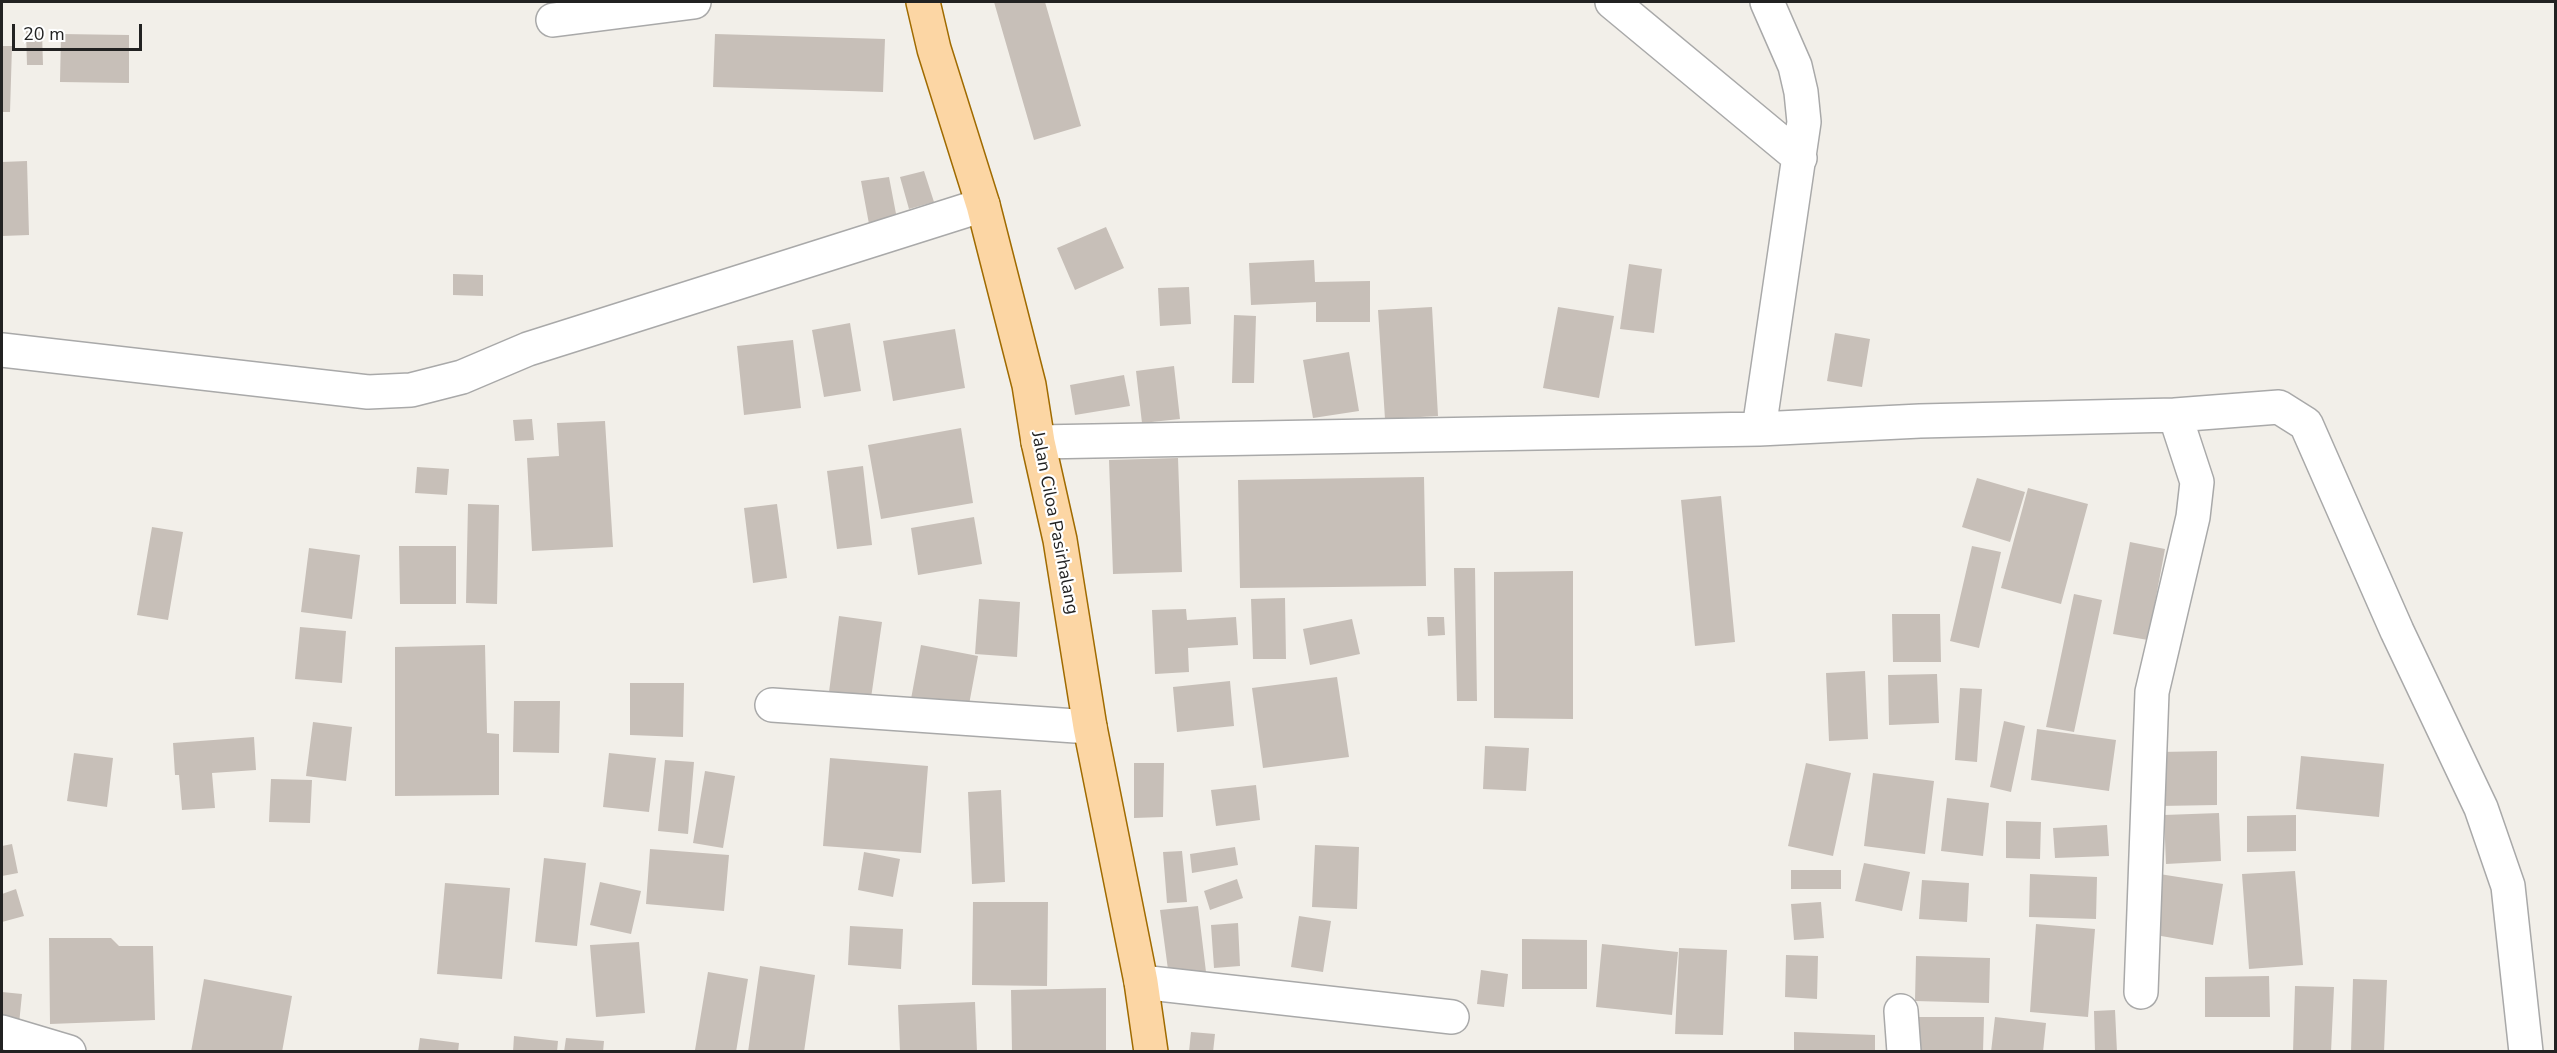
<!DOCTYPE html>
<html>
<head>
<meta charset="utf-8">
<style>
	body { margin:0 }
	#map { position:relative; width:2557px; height:1053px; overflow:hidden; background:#f2efe9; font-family:"Nunito Sans",sans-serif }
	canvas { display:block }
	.frame { position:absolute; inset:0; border:3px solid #222; pointer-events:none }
	.scale { position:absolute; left:12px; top:24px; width:130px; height:27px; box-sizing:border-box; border:3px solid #222; border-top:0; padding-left:8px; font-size:18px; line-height:21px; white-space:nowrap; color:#222; -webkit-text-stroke:4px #fff; paint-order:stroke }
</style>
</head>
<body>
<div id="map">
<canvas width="2557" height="1053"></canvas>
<div class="frame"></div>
<div class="scale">20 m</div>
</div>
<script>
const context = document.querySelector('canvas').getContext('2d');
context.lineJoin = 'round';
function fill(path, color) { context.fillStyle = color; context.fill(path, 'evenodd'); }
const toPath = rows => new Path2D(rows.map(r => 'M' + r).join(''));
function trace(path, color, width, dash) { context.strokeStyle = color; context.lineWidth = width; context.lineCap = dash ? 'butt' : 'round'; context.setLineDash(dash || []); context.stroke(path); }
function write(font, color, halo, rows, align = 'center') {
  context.font = font + ' "Nunito Sans",sans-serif'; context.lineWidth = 4.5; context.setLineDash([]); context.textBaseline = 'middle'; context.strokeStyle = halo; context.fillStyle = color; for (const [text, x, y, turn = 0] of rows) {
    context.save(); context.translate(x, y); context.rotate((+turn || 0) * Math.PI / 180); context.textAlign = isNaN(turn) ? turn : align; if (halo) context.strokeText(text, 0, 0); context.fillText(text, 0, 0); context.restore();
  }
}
fill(toPath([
	[994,2,1045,2,1081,126,1034,140],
	[26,31,42,32,43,65,27,65],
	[61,34,129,35,129,83,60,82],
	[715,34,885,39,883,92,713,87],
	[2,46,12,46,10,112,2,112],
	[27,161,29,235,2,236,2,162],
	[924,171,934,202,909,209,900,177],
	[889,177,897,219,869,224,861,181],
	[1106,227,1124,268,1075,290,1057,248],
	[1314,260,1315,282,1370,281,1370,322,1316,322,1316,302,1251,305,1249,263],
	[1629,264,1662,269,1654,333,1620,329],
	[453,274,483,275,483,296,453,295],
	[1189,287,1191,324,1160,326,1158,288],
	[1432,307,1438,416,1385,419,1378,310],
	[1558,307,1614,316,1599,398,1543,388],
	[1234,315,1256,316,1254,383,1232,383],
	[850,323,861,391,824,397,812,330],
	[955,329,965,388,893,401,883,341],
	[1835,333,1870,339,1862,387,1827,381],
	[793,340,801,408,744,415,737,346],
	[1349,352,1359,411,1313,418,1303,360],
	[1174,366,1180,419,1142,423,1136,371],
	[1124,375,1130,406,1075,415,1070,385],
	[532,419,534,440,515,441,513,420],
	[605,421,613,547,532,551,527,458,559,456,557,423],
	[961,428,973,503,881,519,868,445],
	[1178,458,1182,572,1113,574,1109,460],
	[863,466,872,545,837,549,827,471],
	[417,467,449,469,447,495,415,493],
	[1424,477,1426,586,1240,588,1238,480],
	[1977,478,2025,492,2010,542,1962,527],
	[2028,488,2088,504,2061,604,2001,588],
	[1721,496,1735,642,1695,646,1681,500],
	[468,504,499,505,497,604,466,603],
	[777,504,787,578,753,583,744,508],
	[974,517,982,564,918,575,911,528],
	[152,527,183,532,168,620,137,615],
	[2130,542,2165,549,2148,640,2113,634],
	[399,546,456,546,456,604,400,604],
	[1972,546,2001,552,1979,648,1950,641],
	[309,548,360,555,352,619,301,612],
	[1454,568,1475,568,1477,701,1457,701],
	[1573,571,1573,719,1494,718,1494,572],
	[2074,594,2102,600,2074,732,2046,727],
	[1285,598,1286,659,1253,659,1251,599],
	[979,599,1020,602,1017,657,975,654],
	[1186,609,1187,620,1236,617,1238,645,1188,648,1189,672,1155,674,1152,610],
	[1892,614,1940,614,1941,662,1893,662],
	[839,616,882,622,871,698,829,692],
	[1427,617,1444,617,1445,635,1428,636],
	[1352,619,1360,654,1310,665,1303,629],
	[300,627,346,631,342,683,295,679],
	[485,645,487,733,499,734,499,795,395,796,395,647],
	[921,645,978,656,968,710,911,699],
	[1865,671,1868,739,1829,741,1826,673],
	[1937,674,1939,723,1889,725,1888,675],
	[1337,677,1349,757,1263,768,1252,688],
	[1230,681,1234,726,1177,732,1173,687],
	[630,683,684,683,683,737,630,735],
	[1960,688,1982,689,1977,762,1955,760],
	[514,701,560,701,559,753,513,752],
	[2004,721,2025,726,2011,792,1990,787],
	[313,722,352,727,346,781,306,776],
	[2037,729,2116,740,2109,791,2031,780],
	[254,737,256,770,212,773,215,808,182,810,179,775,175,775,173,743],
	[1485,746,1529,748,1526,791,1483,789],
	[2217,751,2217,805,2159,806,2159,752],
	[74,753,113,758,107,807,67,801],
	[609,753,656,758,649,812,603,807],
	[2301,756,2384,764,2379,817,2296,809],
	[830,758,928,766,921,853,823,846],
	[665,760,694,762,688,834,658,831],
	[1134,763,1164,763,1163,817,1134,818],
	[1806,763,1851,773,1833,856,1788,846],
	[705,771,735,776,723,848,693,843],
	[1873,773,1934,781,1925,854,1864,846],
	[271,779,312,780,310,823,269,822],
	[1256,785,1260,820,1216,826,1211,790],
	[1001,790,1005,882,972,884,968,792],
	[1947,798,1989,803,1983,856,1941,851],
	[2219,813,2221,861,2166,864,2164,815],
	[2296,815,2296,851,2247,852,2247,816],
	[2006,821,2041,822,2040,859,2006,858],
	[2107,825,2109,856,2055,858,2053,828],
	[12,844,18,873,2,876,2,846],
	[1315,845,1359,847,1357,909,1312,907],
	[1235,847,1238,865,1192,873,1190,854],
	[650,849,729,855,724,911,646,904],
	[1182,851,1187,902,1167,903,1163,852],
	[864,852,900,859,893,897,858,890],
	[544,858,586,863,577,946,535,942],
	[1864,863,1910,872,1902,911,1855,901],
	[1791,870,1841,870,1841,889,1791,889],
	[2295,871,2303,965,2249,969,2242,874],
	[2153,873,2223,884,2213,945,2144,933],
	[2030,874,2097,877,2096,919,2029,917],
	[1237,879,1243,898,1210,910,1204,891],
	[1922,880,1969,883,1967,922,1919,919],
	[600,882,641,891,631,934,590,925],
	[445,883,510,888,502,979,437,974],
	[16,889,24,916,2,922,2,894],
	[973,902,1048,902,1047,986,972,985],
	[1821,902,1824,938,1794,940,1791,904],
	[1198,906,1206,972,1169,977,1160,910],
	[1299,916,1331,921,1323,972,1291,967],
	[1238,923,1240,966,1214,968,1211,925],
	[2036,924,2095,929,2088,1017,2030,1012],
	[850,926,903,929,901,969,848,965],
	[49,938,111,938,119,946,153,946,155,1020,50,1024],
	[1522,939,1587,940,1587,989,1522,989],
	[639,942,645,1013,596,1017,590,945],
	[1602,944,1678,952,1672,1015,1596,1007],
	[1679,948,1727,950,1723,1035,1675,1034],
	[1786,955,1818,956,1817,999,1785,997],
	[1916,956,1990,958,1989,1003,1915,1001],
	[760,966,815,975,804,1052,748,1052],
	[1481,970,1508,974,1504,1007,1477,1004],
	[708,972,748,979,736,1052,695,1050],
	[2269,976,2270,1017,2205,1017,2205,977],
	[204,979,292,996,282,1052,191,1052],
	[2353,979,2387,980,2384,1052,2351,1052],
	[2295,986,2334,987,2331,1052,2293,1052],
	[1106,988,1106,1052,1012,1052,1011,990],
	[2,992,22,994,19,1024,2,1022],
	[975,1002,977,1052,900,1052,898,1005],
	[2115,1010,2117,1052,2095,1052,2094,1011],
	[1916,1017,1984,1017,1983,1052,1916,1052],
	[1995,1017,2046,1023,2043,1052,1991,1052],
	[1191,1032,1215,1034,1213,1052,1189,1052],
	[1794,1032,1875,1035,1875,1052,1794,1052],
	[514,1036,558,1041,557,1052,513,1052],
	[420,1038,459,1043,458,1052,418,1052],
	[566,1038,604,1041,603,1052,564,1052]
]), '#c7bfb8');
const minor = toPath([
	[1612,2,1800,158],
	[553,20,694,2],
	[2,350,368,392,411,390,462,377,528,349,983,205],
	[2175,415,2279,407,2306,424,2397,631,2481,808,2508,886,2526,1052],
	[1759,429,1804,122,1801,92,1795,66,1767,2],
	[1038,442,1759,429,1920,421,2175,415,2197,482,2193,517,2152,692,2141,992],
	[772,705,1090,727],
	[1141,982,1452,1017],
	[1901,1011,1904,1052],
	[2,1032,69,1052]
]);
const major = toPath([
	[923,2,934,49,983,205,1029,385,1038,442,1060,540,1090,727,1141,982,1151,1052]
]);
trace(minor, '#a9a9a9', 36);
trace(major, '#a06b00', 36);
trace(minor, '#fff', 33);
trace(major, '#fcd6a4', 33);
write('18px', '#222', '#fff', [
	["Jalan Ciloa Pasirhalang",1054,523,79]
]);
</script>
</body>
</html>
